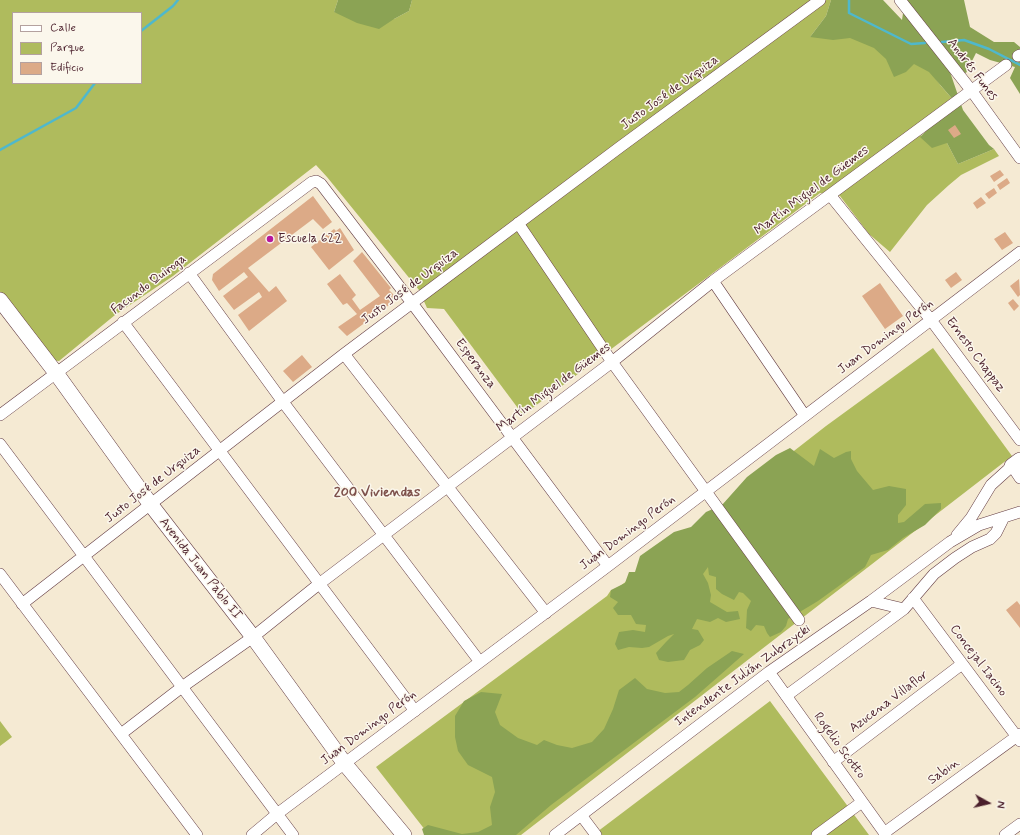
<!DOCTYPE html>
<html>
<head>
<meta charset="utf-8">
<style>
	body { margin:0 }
	#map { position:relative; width:1020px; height:835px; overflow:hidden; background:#f5ead3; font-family:Mynerve,sans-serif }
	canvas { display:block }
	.legend { position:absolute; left:12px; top:12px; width:130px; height:72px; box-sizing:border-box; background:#fbf7ec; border:1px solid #b4a19f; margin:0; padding:5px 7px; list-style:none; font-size:12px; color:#4a1f2b }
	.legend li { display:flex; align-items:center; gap:8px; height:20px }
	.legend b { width:20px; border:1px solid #b4a19f }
	.north { position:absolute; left:968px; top:783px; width:40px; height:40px; -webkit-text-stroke:3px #fbf7ec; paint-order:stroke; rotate:98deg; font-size:11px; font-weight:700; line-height:16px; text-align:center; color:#4a1f2b }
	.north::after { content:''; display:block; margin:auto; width:14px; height:18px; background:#4a1f2b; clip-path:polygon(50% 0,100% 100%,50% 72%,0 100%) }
</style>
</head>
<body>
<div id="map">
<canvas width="1020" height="835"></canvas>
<ul class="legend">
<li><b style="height:5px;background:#fff"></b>Calle</li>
<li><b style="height:11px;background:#afbb5d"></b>Parque</li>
<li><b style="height:11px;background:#dcaa87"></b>Edificio</li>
</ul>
<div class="north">N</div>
</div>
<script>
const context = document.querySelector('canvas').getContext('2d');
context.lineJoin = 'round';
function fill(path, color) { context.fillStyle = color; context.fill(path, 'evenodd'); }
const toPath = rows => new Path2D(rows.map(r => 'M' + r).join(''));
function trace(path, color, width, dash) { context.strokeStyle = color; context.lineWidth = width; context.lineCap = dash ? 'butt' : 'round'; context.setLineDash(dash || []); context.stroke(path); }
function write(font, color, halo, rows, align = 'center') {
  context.font = font + ' Mynerve,sans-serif'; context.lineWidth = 3; context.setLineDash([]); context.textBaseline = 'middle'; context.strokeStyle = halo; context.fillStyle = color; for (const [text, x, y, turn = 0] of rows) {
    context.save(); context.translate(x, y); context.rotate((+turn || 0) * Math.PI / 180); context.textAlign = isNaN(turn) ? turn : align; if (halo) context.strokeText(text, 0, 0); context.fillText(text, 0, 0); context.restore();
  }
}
fill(toPath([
	[0,0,338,0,334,12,394,19,409,11,412,0,831,0,826,16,810,37,878,0,941,86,955,102,920,136,947,143,958,164,994,149,999,156,961,175,949,185,927,205,890,252,869,234,840,196,820,193,523,415,444,309,427,308,419,290,327,177,316,165,173,276,115,315,59,361,50,360,0,293],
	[13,13,141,13,141,83,13,83],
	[933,348,1012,456,521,835,429,835,376,767,607,596,611,590,611,593,619,587,826,426],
	[770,701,869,835,593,835],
	[0,721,12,737,0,746]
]), '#afbb5d');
fill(toPath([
	[338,0,412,0,409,11,394,19,379,29,357,23,334,12],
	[831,0,883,0,902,20,905,0,964,0,970,27,994,42,1014,42,1020,47,1020,94,1010,78,1015,67,990,60,976,53,966,73,949,69,963,110,989,145,994,149,958,164,947,143,932,148,920,137,955,102,929,72,914,64,906,72,894,77,886,59,874,48,850,38,833,40,810,37,826,16],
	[790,448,814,466,820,449,834,458,846,452,851,451,851,459,857,471,873,490,889,486,906,489,906,505,898,515,898,523,904,522,925,504,941,503,941,509,925,525,903,538,888,550,871,555,865,567,818,601,788,619,786,626,781,632,770,637,767,633,764,626,756,625,751,631,746,628,747,610,751,601,743,593,739,592,734,600,722,594,716,589,716,577,709,575,708,567,703,574,708,583,711,595,710,602,727,612,738,611,740,619,726,622,718,618,710,622,697,619,692,629,698,630,704,640,700,645,690,650,684,660,668,662,659,660,656,653,666,642,674,634,668,636,649,647,642,648,629,647,618,650,615,644,619,632,633,630,645,632,646,625,636,624,631,615,618,615,613,608,618,602,610,597,611,590,625,583,629,572,635,572,640,556,674,532,691,527,706,512,722,505,747,477,776,455],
	[732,651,744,654,695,697,551,805,516,835,424,835,422,829,428,825,462,834,478,832,492,825,490,807,495,792,492,777,468,765,458,751,455,737,455,716,464,701,481,692,502,694,495,712,500,725,518,738,537,745,544,740,557,745,572,748,592,742,604,729,613,709,619,690,635,678,647,689,665,693,679,692,688,685,707,668]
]), '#8ba354');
trace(toPath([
	[849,0,849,13,911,44,925,43],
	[141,31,173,6,178,0],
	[942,42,964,40,989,49,1020,65],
	[0,150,76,108,95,83]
]), '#4fb8cc', 2.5);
fill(toPath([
	[955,125,961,134,954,138,948,130],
	[1000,170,1004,175,994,182,990,176],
	[1007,178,1010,183,1000,190,997,185],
	[994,188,997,193,989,199,985,194],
	[313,196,332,222,323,229,313,219,248,268,269,292,276,286,287,301,249,331,238,315,262,297,259,292,234,310,223,296,248,277,244,272,219,291,212,280,213,274],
	[981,197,986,203,977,209,973,203],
	[340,228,354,250,329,270,311,247,334,229,336,231],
	[1005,232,1013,243,1002,250,994,239],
	[362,252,391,288,389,290,397,298,389,305,347,336,338,327,357,314,347,303,343,305,327,284,340,274,356,295,352,299,360,310,380,296,353,261],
	[956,272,962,280,951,288,945,280],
	[1019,279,1020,295,1018,297,1010,286],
	[880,283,903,316,885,329,862,296],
	[1013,299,1019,306,1014,311,1008,303],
	[302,355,312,367,293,382,283,371],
	[1017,601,1020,605,1020,628,1006,610]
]), '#dcaa87');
const street = toPath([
	[900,0,971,90,1020,158],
	[1018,56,1020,55],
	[830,195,931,320,1020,440],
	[518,223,612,362,799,620],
	[189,273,283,402,480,662],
	[713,281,805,416],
	[123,322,415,711],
	[344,354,546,613],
	[0,415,312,182,316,181,321,184,412,303,608,566],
	[0,444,293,835],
	[957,535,971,518,991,485,1012,466,1020,478],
	[0,574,197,835],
	[913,598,1020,741],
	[871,601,904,609],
	[22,604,344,354,620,147,820,0],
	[769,672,886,835],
	[786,696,904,609,934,574,955,558,972,547,990,539,996,533,1004,517],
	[121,734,182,687,253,637,319,584,612,362,713,281,1006,65],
	[833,762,962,664],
	[581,815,596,835],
	[884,833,1020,734],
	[252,835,277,814,608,566,1020,252],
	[555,835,769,672,871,601,950,542,979,525,1020,512],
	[817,835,862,802],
	[1005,835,1020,824]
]);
const secondary = toPath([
	[0,300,56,373,151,505,253,637,345,764,404,835],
	[1012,466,1020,460]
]);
trace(street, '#643d44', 12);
trace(secondary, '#643d44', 16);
trace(street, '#fff', 11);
trace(secondary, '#fff', 15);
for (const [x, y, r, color] of [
	[270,239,4,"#b5179e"]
]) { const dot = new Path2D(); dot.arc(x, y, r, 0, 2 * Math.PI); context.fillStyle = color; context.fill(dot); trace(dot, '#fbf7ec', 1.5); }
write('13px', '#4a1f2b', '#fbf7ec', [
	["Andrés Funes",972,70,53],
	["Justo José de Urquiza",670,93,-36],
	["Martín Miguel de Güemes",812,191,-37],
	["Facundo Quiroga",149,285,-37],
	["Justo José de Urquiza",410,287,-37],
	["Juan Domingo Perón",886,337,-37],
	["Ernesto Chappaz",975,355,53],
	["Esperanza",475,364,53],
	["Martín Miguel de Güemes",554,388,-37],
	["Justo José de Urquiza",153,485,-38],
	["Juan Domingo Perón",628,533,-37],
	["Avenida Juan Pablo II",200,569,52],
	["Concejal Iacino",978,661,53],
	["Intendente Julián Zubrzycki",743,676,-36],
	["Azucena Villaflor",889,702,-37],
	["Juan Domingo Perón",369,728,-37],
	["Rogelio Scotto",839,746,54],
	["Sabin",944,772,-36]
]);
write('13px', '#4a1f2b', '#fbf7ec', [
	["Escuela 622",278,239]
], 'left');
write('bold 14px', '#7d504b', '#fbf7ec', [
	["200 Viviendas",377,493]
]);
</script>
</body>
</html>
